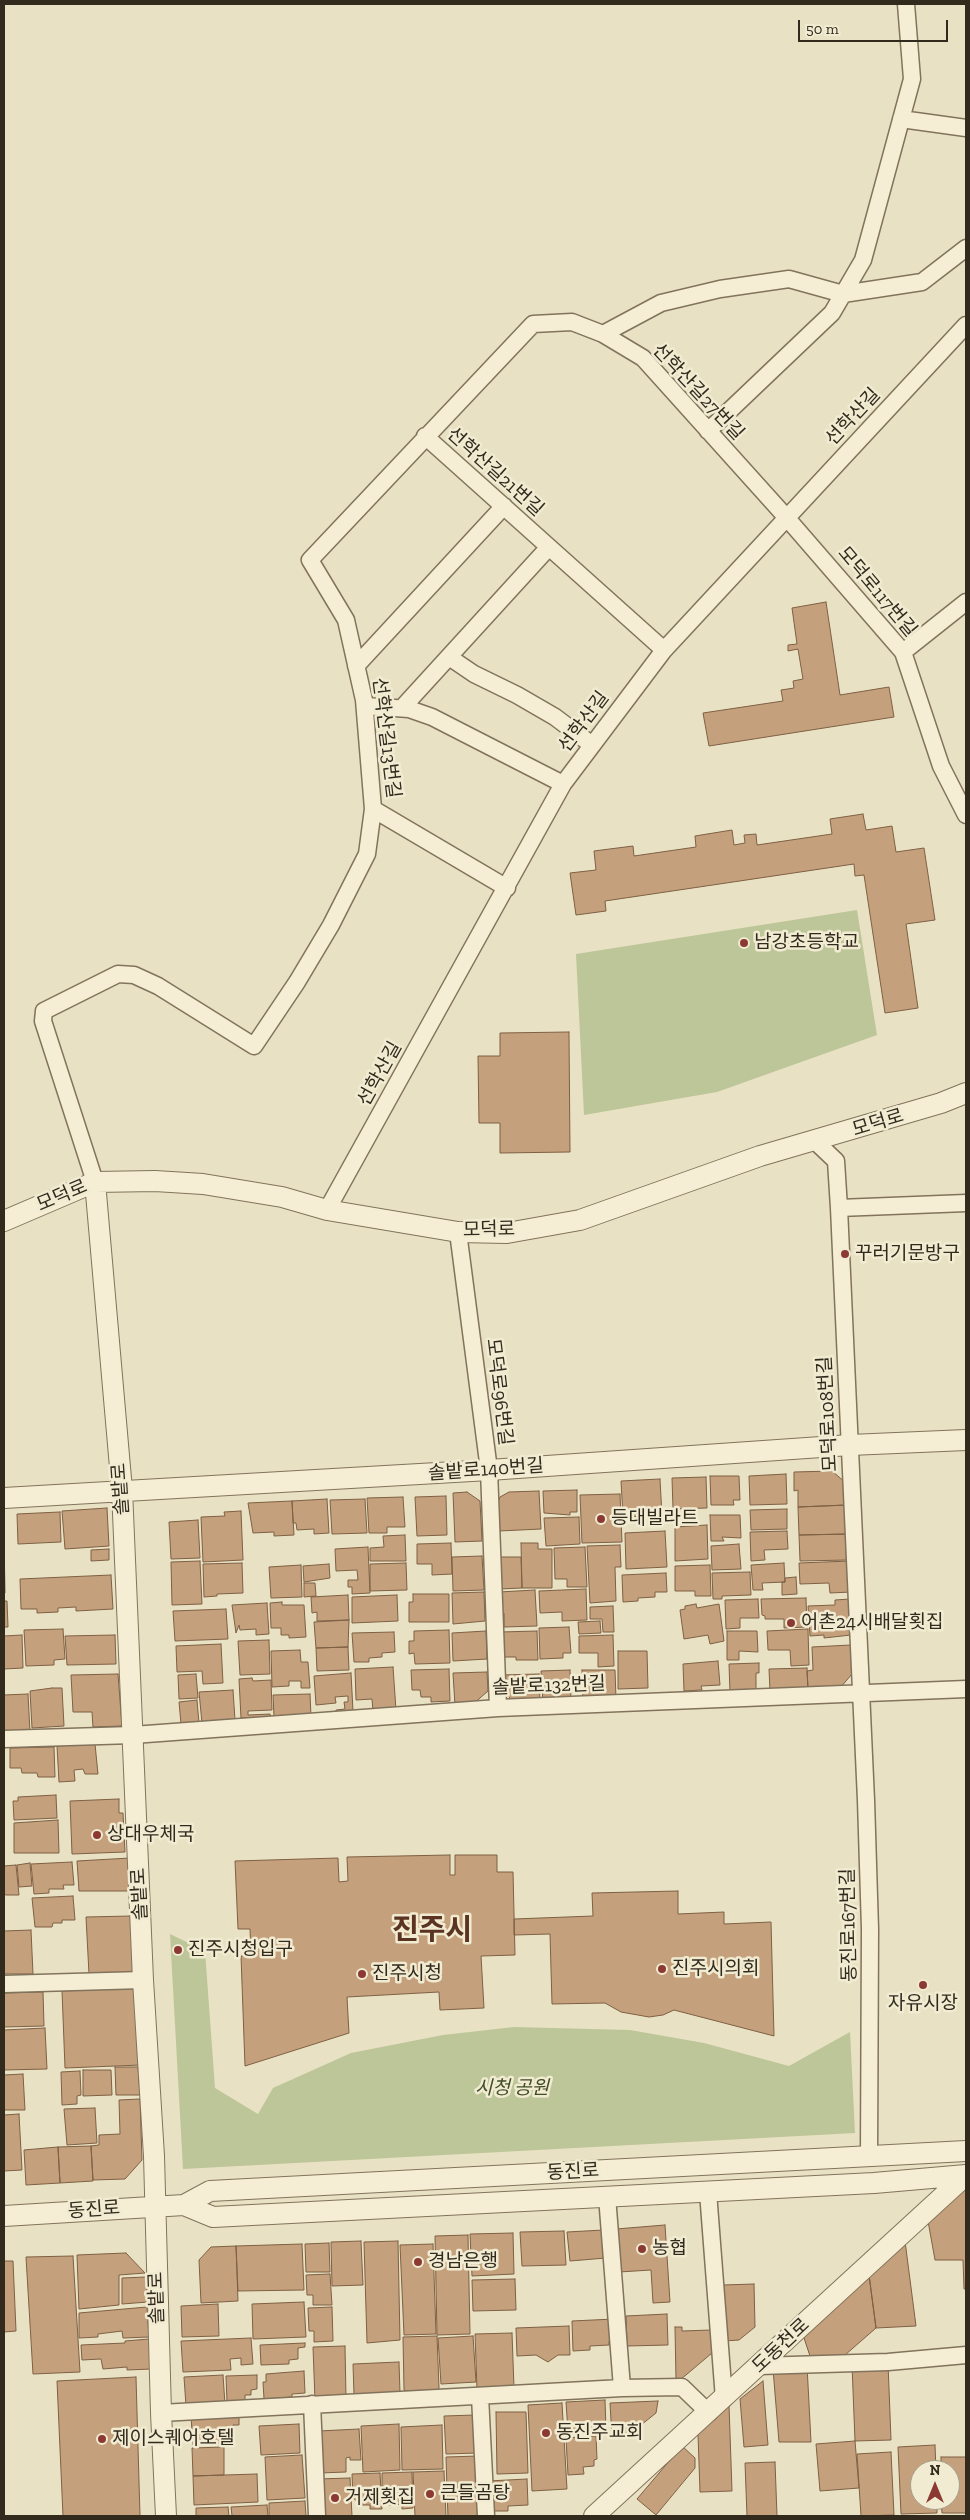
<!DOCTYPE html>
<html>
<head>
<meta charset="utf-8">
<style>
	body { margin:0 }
	#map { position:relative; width:970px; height:2520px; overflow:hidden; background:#e9e1c3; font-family:"Zilla Slab",serif }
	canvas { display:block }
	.frame { position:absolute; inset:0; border:5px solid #332a1e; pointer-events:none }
	.north { position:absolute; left:910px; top:2460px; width:50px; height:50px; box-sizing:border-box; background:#f1ebd2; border:1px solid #a59e8a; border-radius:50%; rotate:0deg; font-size:14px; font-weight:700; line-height:20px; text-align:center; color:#332a1e }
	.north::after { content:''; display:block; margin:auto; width:18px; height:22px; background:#8b3932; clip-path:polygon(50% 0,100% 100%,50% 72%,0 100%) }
	.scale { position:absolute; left:798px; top:20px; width:150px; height:22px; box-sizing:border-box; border:2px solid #332a1e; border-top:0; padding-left:6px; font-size:15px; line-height:18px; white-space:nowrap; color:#332a1e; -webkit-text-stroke:4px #f1ebd2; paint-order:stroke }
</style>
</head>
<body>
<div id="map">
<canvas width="970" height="2520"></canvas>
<div class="frame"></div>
<div class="north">N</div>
<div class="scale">50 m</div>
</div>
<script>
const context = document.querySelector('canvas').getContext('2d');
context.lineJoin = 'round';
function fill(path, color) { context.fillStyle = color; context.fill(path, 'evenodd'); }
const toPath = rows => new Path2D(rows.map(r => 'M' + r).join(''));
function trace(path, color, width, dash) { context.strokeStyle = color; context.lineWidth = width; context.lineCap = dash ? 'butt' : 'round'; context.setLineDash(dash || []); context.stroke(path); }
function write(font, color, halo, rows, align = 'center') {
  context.font = font + ' "Zilla Slab","Noto Sans KR",serif'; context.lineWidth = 5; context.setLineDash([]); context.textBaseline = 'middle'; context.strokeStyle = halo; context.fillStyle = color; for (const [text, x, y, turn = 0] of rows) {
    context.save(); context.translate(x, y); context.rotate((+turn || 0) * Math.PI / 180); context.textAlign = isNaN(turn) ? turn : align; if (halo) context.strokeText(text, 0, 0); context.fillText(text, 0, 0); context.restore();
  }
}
fill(toPath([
	[857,910,877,1035,717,1092,584,1115,576,954],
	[170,1934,205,1951,215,2088,258,2114,273,2088,351,2053,443,2035,514,2027,630,2030,704,2043,789,2066,850,2032,855,2133,183,2169]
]), '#bdc698');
const building = toPath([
	[826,602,840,695,889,687,894,717,709,746,703,713,783,701,781,690,794,688,793,681,803,679,798,649,788,651,788,645,797,644,792,608,826,602],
	[863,814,866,830,892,826,896,852,924,848,935,920,906,924,918,1008,885,1013,864,875,855,876,854,864,605,901,606,911,576,915,570,873,596,870,594,851,633,846,634,856,696,847,695,836,732,830,734,845,745,843,744,835,756,834,757,845,832,834,830,819,863,814],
	[569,1032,570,1152,500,1153,500,1123,479,1123,478,1056,500,1056,500,1033,569,1032],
	[832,1471,846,1483,847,1505,798,1507,798,1490,794,1491,794,1472,832,1471],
	[786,1474,787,1504,750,1505,749,1476,786,1474],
	[710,1476,739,1476,740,1500,733,1500,734,1505,711,1505,710,1476],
	[706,1477,707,1508,673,1509,672,1478,706,1477],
	[660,1479,662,1516,623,1517,621,1481,660,1479],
	[577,1490,577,1512,570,1512,570,1515,544,1513,543,1491,577,1490],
	[539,1491,541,1529,499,1531,498,1502,500,1497,509,1492,539,1491],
	[467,1492,480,1501,482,1541,455,1542,453,1493,467,1492],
	[620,1494,622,1542,582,1543,580,1495,620,1494],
	[446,1496,447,1535,417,1536,415,1497,446,1496],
	[403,1497,405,1527,387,1527,387,1533,369,1533,367,1498,403,1497],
	[327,1499,329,1533,314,1534,314,1529,297,1530,296,1523,293,1523,292,1501,327,1499],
	[365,1499,367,1533,332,1534,330,1500,365,1499],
	[292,1501,294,1535,274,1536,274,1532,253,1533,248,1503,292,1501],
	[847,1505,848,1534,799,1535,798,1507,847,1505],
	[107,1508,109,1546,65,1549,62,1511,107,1508],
	[787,1509,787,1529,751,1530,750,1510,787,1509],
	[241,1511,243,1560,203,1562,201,1517,225,1516,224,1512,241,1511],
	[60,1512,61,1542,18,1544,17,1514,60,1512],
	[710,1515,740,1515,741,1538,722,1537,724,1541,711,1541,710,1515],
	[579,1517,580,1544,546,1546,544,1518,579,1517],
	[198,1520,200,1558,171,1559,169,1522,198,1520],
	[707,1525,708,1559,675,1561,675,1527,707,1525],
	[665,1531,667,1567,626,1569,625,1533,665,1531],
	[787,1531,788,1549,764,1550,765,1560,751,1561,750,1532,787,1531],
	[848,1534,848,1560,800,1561,799,1535,848,1534],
	[405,1535,406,1561,370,1561,370,1548,384,1547,383,1536,405,1535],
	[4,1538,5,1593,4,1593,4,1538],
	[451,1543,452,1574,432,1575,432,1564,417,1564,417,1544,451,1543],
	[521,1543,538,1543,538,1549,552,1549,552,1588,522,1588,521,1543],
	[739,1544,741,1569,712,1570,711,1546,739,1544],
	[620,1545,621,1567,615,1567,616,1601,590,1603,587,1546,620,1545],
	[368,1547,370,1593,352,1594,352,1587,348,1587,348,1580,358,1580,357,1570,336,1571,335,1549,368,1547],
	[585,1547,587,1587,567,1587,567,1579,555,1579,554,1548,585,1547],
	[109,1549,109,1560,91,1561,91,1550,109,1549],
	[482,1556,484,1590,453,1591,452,1557,482,1556],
	[498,1557,521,1557,522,1588,499,1589,498,1557],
	[200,1561,202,1604,172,1605,171,1562,200,1561],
	[850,1561,851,1592,830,1593,829,1583,800,1584,799,1563,850,1561],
	[242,1563,243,1593,217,1594,217,1596,204,1597,203,1564,242,1563],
	[406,1563,407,1590,370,1591,370,1564,406,1563],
	[784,1563,785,1582,762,1583,763,1590,753,1590,751,1565,784,1563],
	[329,1564,330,1578,304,1582,303,1566,329,1564],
	[301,1565,302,1597,271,1598,269,1567,301,1565],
	[710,1565,711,1596,695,1596,695,1591,675,1591,675,1566,710,1565],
	[750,1572,751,1595,722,1596,722,1599,713,1599,712,1573,750,1572],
	[666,1573,667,1592,655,1592,655,1597,638,1598,638,1601,623,1602,622,1575,666,1573],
	[111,1575,113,1609,76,1611,76,1607,58,1608,58,1612,37,1613,37,1609,21,1609,20,1579,111,1575],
	[796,1577,797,1594,782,1595,782,1582,785,1582,785,1578,796,1577],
	[304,1583,315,1583,316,1596,304,1597,304,1583],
	[586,1589,587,1620,562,1621,562,1612,540,1613,539,1591,586,1589],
	[535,1590,537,1626,504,1627,504,1613,500,1613,499,1592,535,1590],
	[484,1592,485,1621,453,1624,452,1593,484,1592],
	[413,1594,449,1594,449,1622,409,1622,409,1602,413,1602,413,1594],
	[348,1595,349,1620,317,1621,317,1612,312,1613,311,1597,348,1595],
	[397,1595,398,1621,352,1623,352,1597,397,1595],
	[806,1598,807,1627,784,1628,784,1619,765,1619,765,1616,762,1615,761,1599,806,1598],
	[758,1599,759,1618,740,1618,740,1628,726,1629,725,1600,758,1599],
	[850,1599,851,1635,824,1638,824,1635,810,1636,808,1606,835,1605,835,1600,850,1599],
	[4,1601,7,1601,8,1627,4,1627,4,1601],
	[282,1602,282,1605,304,1605,306,1637,289,1638,289,1635,281,1635,281,1628,271,1628,270,1603,282,1602],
	[267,1603,269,1634,256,1635,256,1629,240,1630,239,1625,236,1633,232,1605,267,1603],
	[696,1604,697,1608,719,1604,724,1641,710,1644,708,1635,684,1639,680,1610,685,1609,685,1606,696,1604],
	[613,1606,614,1632,603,1632,602,1619,590,1619,590,1607,613,1606],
	[226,1609,228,1639,175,1641,173,1611,226,1609],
	[349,1620,348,1647,316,1648,314,1622,349,1620],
	[600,1621,601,1633,579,1634,578,1622,600,1621],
	[569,1627,571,1653,563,1653,563,1658,540,1659,539,1628,569,1627],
	[63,1629,65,1659,54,1660,54,1665,26,1666,24,1630,63,1629],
	[808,1629,809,1665,791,1666,790,1650,768,1650,767,1631,808,1629],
	[449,1630,450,1663,415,1664,414,1653,409,1654,409,1641,414,1641,414,1631,449,1630],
	[486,1631,487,1659,453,1661,452,1633,486,1631],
	[537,1631,538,1660,516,1660,516,1657,501,1657,500,1632,537,1631],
	[727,1631,757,1631,758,1652,739,1651,739,1660,727,1660,727,1631],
	[394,1632,395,1652,382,1653,382,1657,369,1658,369,1662,354,1662,352,1633,394,1632],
	[22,1635,23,1668,4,1669,4,1636,22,1635],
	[115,1635,116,1664,67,1665,65,1636,115,1635],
	[613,1635,614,1666,598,1667,598,1653,579,1653,579,1636,613,1635],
	[269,1640,270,1674,240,1675,238,1641,269,1640],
	[221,1644,223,1683,203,1684,202,1671,177,1672,176,1646,221,1644],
	[851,1645,852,1674,840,1688,808,1689,807,1671,813,1670,812,1647,851,1645],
	[348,1647,349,1670,317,1671,316,1648,348,1647],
	[300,1650,301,1662,308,1662,310,1688,301,1688,301,1681,289,1681,289,1686,272,1687,271,1651,300,1650],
	[618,1651,647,1651,648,1688,618,1689,618,1651],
	[718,1661,720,1685,701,1686,702,1690,684,1691,683,1664,718,1661],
	[759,1663,759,1673,756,1673,756,1692,730,1692,729,1664,759,1663],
	[393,1667,396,1710,373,1711,372,1699,356,1700,355,1669,393,1667],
	[807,1668,808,1689,770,1691,769,1669,807,1668],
	[449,1669,450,1701,431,1702,431,1697,421,1697,420,1690,412,1690,411,1670,449,1669],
	[570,1670,571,1701,543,1702,541,1671,570,1670],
	[582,1670,615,1670,616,1699,583,1700,582,1670],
	[487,1672,488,1691,472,1705,455,1706,453,1673,487,1672],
	[351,1673,353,1711,336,1712,336,1710,345,1709,344,1702,348,1702,348,1696,335,1697,336,1703,316,1705,314,1676,351,1673],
	[118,1674,122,1726,93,1727,92,1712,73,1712,71,1675,118,1674],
	[196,1674,198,1698,179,1699,178,1675,196,1674],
	[539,1674,540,1702,515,1703,502,1690,501,1675,539,1674],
	[252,1678,253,1681,271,1680,272,1710,248,1711,248,1715,270,1714,271,1717,241,1718,239,1679,252,1678],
	[52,1688,62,1688,64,1726,32,1728,30,1691,52,1688],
	[233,1690,235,1720,202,1723,199,1692,233,1690],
	[28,1694,30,1732,4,1731,4,1695,28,1694],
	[310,1694,311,1716,274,1717,273,1695,310,1694],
	[197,1700,199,1723,181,1724,179,1702,197,1700],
	[95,1744,98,1774,85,1774,83,1769,74,1770,75,1781,59,1782,57,1746,95,1744],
	[54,1747,55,1777,38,1777,37,1773,22,1773,21,1768,10,1768,10,1748,54,1747],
	[56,1795,57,1818,14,1820,13,1801,18,1801,18,1797,56,1795],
	[119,1799,119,1813,123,1813,125,1852,72,1854,70,1801,119,1799],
	[58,1820,59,1853,14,1853,14,1823,58,1820],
	[450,1855,450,1875,455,1875,455,1855,497,1855,497,1872,513,1872,515,1955,481,1956,484,2008,440,2010,439,1992,347,1997,349,2033,245,2066,241,1956,251,1956,250,1929,238,1929,235,1861,338,1858,339,1882,348,1881,347,1857,450,1855],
	[130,1858,131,1891,79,1891,77,1861,130,1858],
	[72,1862,74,1885,63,1885,64,1889,49,1889,49,1893,34,1894,31,1864,72,1862],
	[30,1863,32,1886,19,1887,17,1865,30,1863],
	[16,1865,19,1895,6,1895,4,1894,4,1866,16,1865],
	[678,1891,678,1914,724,1912,724,1924,771,1922,774,2036,674,2010,663,2015,649,2017,621,2012,605,2003,552,2004,550,1934,514,1935,514,1919,593,1916,592,1893,678,1891],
	[73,1896,75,1920,62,1920,62,1923,53,1923,52,1927,35,1927,32,1898,73,1896],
	[131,1916,136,1973,89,1974,86,1917,131,1916],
	[31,1930,33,1974,4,1974,4,1931,31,1930],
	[136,1988,141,2065,65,2068,62,1991,136,1988],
	[43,1992,44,2026,4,2027,4,1993,43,1992],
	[45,2028,47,2069,4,2070,4,2030,45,2028],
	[115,2067,138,2067,140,2095,116,2095,115,2067],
	[83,2070,111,2070,112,2095,83,2096,83,2070],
	[80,2071,81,2095,77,2096,77,2104,62,2105,61,2072,80,2071],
	[23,2074,25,2110,4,2110,4,2075,23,2074],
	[140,2099,142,2160,125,2179,93,2180,91,2146,99,2145,99,2135,120,2134,119,2100,140,2099],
	[95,2108,97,2143,67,2145,64,2109,95,2108],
	[19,2114,22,2170,4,2171,4,2115,19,2114],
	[91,2146,93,2181,60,2183,58,2147,91,2146],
	[58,2147,60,2183,26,2185,24,2150,58,2147],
	[966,2189,966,2289,964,2289,963,2260,935,2260,928,2221,958,2190,966,2189],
	[665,2225,670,2302,653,2303,651,2270,619,2272,616,2229,665,2225],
	[604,2230,606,2258,570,2261,567,2232,604,2230],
	[564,2231,566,2265,522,2266,520,2232,564,2231],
	[513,2233,514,2274,472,2276,470,2234,513,2233],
	[468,2235,470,2334,437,2335,435,2236,468,2235],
	[361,2241,363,2285,332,2286,331,2242,361,2241],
	[398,2241,400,2340,367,2343,364,2242,398,2241],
	[905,2241,916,2326,876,2328,869,2275,905,2241],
	[329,2243,330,2272,306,2272,305,2244,329,2243],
	[302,2244,304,2290,238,2291,236,2246,302,2244],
	[433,2244,436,2334,404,2335,400,2245,433,2244],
	[236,2246,238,2301,201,2303,199,2260,211,2247,236,2246],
	[126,2253,145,2273,119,2275,119,2305,79,2309,77,2255,126,2253],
	[73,2256,80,2372,33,2374,26,2257,73,2256],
	[4,2261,13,2261,16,2331,4,2332,4,2261],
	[330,2274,332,2305,313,2305,313,2295,307,2295,306,2275,330,2274],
	[869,2275,876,2328,845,2355,810,2356,803,2335,869,2275],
	[146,2277,148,2302,122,2304,122,2278,146,2277],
	[515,2279,516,2310,473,2311,472,2280,515,2279],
	[754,2284,755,2327,739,2340,725,2341,723,2285,754,2284],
	[304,2302,306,2337,253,2339,252,2304,304,2302],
	[218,2304,219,2336,182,2337,181,2306,218,2304],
	[147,2307,149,2337,123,2338,122,2331,98,2334,98,2337,79,2338,79,2313,147,2307],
	[332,2307,333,2341,314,2342,314,2331,309,2331,308,2308,332,2307],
	[667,2314,668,2345,627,2346,626,2316,667,2314],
	[614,2319,616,2340,609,2341,609,2345,590,2346,590,2350,573,2351,572,2321,614,2319],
	[569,2326,570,2355,558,2355,548,2362,536,2355,517,2356,516,2328,569,2326],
	[675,2327,682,2327,682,2331,711,2330,712,2353,680,2380,676,2380,675,2327],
	[512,2333,514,2388,477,2389,475,2334,512,2333],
	[437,2336,439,2388,437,2391,414,2393,404,2390,403,2337,437,2336],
	[473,2336,476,2382,441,2384,438,2338,473,2336],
	[251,2338,253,2364,241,2365,241,2358,230,2359,231,2370,183,2372,181,2341,251,2338],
	[149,2339,151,2369,127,2370,127,2367,103,2369,101,2359,82,2360,81,2345,125,2343,125,2341,149,2339],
	[305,2343,305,2347,298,2348,298,2359,289,2360,289,2364,261,2365,260,2345,305,2343],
	[345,2346,346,2398,315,2400,313,2347,345,2346],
	[399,2362,400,2393,354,2395,353,2364,399,2362],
	[888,2363,891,2440,855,2441,852,2365,888,2363],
	[807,2365,811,2442,779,2442,773,2369,807,2365],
	[304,2371,305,2393,292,2394,292,2397,264,2399,263,2382,266,2382,266,2374,304,2371],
	[223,2375,225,2404,186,2406,184,2377,223,2375],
	[257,2375,257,2389,251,2390,251,2395,245,2395,245,2402,227,2402,226,2376,257,2375],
	[136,2377,140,2516,63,2516,57,2381,136,2377],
	[763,2381,768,2445,744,2447,740,2399,763,2381],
	[605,2400,606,2430,568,2432,566,2402,605,2400],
	[658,2401,656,2413,626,2437,612,2438,610,2403,658,2401],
	[562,2403,567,2489,532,2491,528,2405,562,2403],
	[729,2405,732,2491,700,2492,698,2434,729,2405],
	[496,2412,526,2412,528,2473,497,2474,496,2412],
	[239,2415,239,2425,233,2425,234,2443,193,2445,191,2417,239,2415],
	[475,2415,477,2453,446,2454,444,2416,475,2415],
	[299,2424,300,2453,261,2455,259,2426,299,2424],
	[399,2424,400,2470,363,2472,361,2426,399,2424],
	[442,2425,443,2469,402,2470,401,2427,442,2425],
	[359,2429,361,2460,350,2460,350,2457,346,2458,346,2472,320,2473,319,2431,359,2429],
	[596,2436,597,2459,594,2460,594,2466,583,2467,584,2474,568,2475,566,2438,596,2436],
	[855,2441,859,2488,820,2491,816,2444,855,2441],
	[935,2445,936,2470,920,2470,920,2500,937,2500,937,2513,901,2514,898,2447,935,2445],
	[682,2446,695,2458,695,2468,656,2515,637,2499,682,2446],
	[224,2447,224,2475,193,2476,192,2448,224,2447],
	[891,2452,894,2515,861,2516,857,2454,891,2452],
	[302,2455,305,2498,267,2500,265,2457,302,2455],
	[479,2456,480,2489,447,2490,446,2457,479,2456],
	[941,2457,966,2457,966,2513,942,2513,941,2500,950,2500,950,2470,941,2470,941,2457],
	[775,2462,777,2516,747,2516,745,2463,775,2462],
	[444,2471,446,2516,415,2516,413,2472,444,2471],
	[412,2472,413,2508,402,2509,402,2504,389,2505,389,2497,384,2497,382,2492,382,2473,412,2472],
	[380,2473,382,2509,370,2509,370,2505,358,2505,358,2502,353,2498,352,2474,380,2473],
	[257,2474,258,2502,194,2505,193,2476,257,2474],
	[350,2478,352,2516,319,2516,317,2479,350,2478],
	[527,2479,528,2505,508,2506,508,2511,490,2511,488,2481,527,2479],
	[480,2492,482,2516,448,2516,447,2493,480,2492],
	[305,2501,306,2516,269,2516,269,2503,305,2501],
	[267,2505,268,2516,232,2516,231,2507,267,2505],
	[228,2507,229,2516,196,2516,196,2508,228,2507]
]);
fill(building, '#c4a07c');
trace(building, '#7e6044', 1);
const minor = toPath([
	[901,119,966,128],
	[603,334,661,303,720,289,789,279,843,294,922,282,966,248],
	[708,431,832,313,863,260,912,79,906,4],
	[425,436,664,650],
	[903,652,966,602],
	[449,657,474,674,517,695,555,717,592,745],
	[356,666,504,506],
	[365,706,409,709,432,717,563,784],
	[402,708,549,547],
	[507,888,373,809,364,700,346,620,310,560,533,324,572,322,603,334,643,358,786,517,903,652,941,766,966,815],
	[815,1141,836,1161,839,1208,866,1800,870,1929,869,2156],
	[95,1182,43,1021,44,1011,118,974,134,975,158,986,254,1046,297,982,331,925,367,854,373,809],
	[839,1208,966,1203],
	[327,1210,563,784,664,650,966,325],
	[458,1232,489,1470,498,1708],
	[4,1739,133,1735,498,1708,966,1689],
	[4,1984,143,1980],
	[708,2192,724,2399],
	[607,2196,622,2388],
	[759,2366,888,2362,966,2355],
	[480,2396,486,2516],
	[312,2404,317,2516],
	[161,2413,622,2388,682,2387,709,2413]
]);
const tertiary = toPath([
	[95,1182,122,1490,143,1980,154,2156,161,2413,166,2516],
	[4,1221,95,1182,155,1181,203,1184,282,1197,327,1210,458,1232,507,1233,580,1220,760,1156,941,1103,966,1093],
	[4,1498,489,1470,850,1445,966,1440],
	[184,2205,210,2191,966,2151],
	[4,2216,184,2205,213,2217,874,2183,966,2175],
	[594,2516,966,2175]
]);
trace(minor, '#82735c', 19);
trace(tertiary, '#82735c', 22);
trace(minor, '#f5eed5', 16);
trace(tertiary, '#f5eed5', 20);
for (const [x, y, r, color] of [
	[744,943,5,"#8b3932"],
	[845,1254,5,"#8b3932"],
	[601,1519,5,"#8b3932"],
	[791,1623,5,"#8b3932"],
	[97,1835,5,"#8b3932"],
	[178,1950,5,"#8b3932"],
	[662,1969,5,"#8b3932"],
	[362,1974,5,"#8b3932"],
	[923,1985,5,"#8b3932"],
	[642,2249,5,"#8b3932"],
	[418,2262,5,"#8b3932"],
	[546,2433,5,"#8b3932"],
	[102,2439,5,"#8b3932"],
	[430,2494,5,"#8b3932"],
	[335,2498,5,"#8b3932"]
]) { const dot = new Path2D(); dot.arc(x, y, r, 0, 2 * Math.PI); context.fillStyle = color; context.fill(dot); trace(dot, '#f1ebd2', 2); }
write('19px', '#332a1e', '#f1ebd2', [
	["선학산길27번길",698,392,47],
	["선학산길",853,417,-47],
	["선학산길21번길",495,472,42],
	["모덕로117번길",877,592,50],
	["선학산길",584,722,-53],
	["선학산길13번길",386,738,83],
	["선학산길",380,1074,-61],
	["모덕로",878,1123,-17],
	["모덕로",62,1196,-23],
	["모덕로",489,1230,-1],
	["모덕로96번길",499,1392,83],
	["모덕로108번길",828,1414,-93],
	["솔밭로140번길",486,1470,-4],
	["솔밭로",121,1489,-94],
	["솔밭로132번길",549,1686,-2],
	["솔밭로",140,1894,-93],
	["동진로167번길",849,1925,-91],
	["동진로",573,2172,-3],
	["동진로",94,2210,-4],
	["솔밭로",157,2298,-92],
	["도동천로",781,2346,-43]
]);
write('19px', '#332a1e', '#f1ebd2', [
	["남강초등학교",754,943],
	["꾸러기문방구",855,1254],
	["등대빌라트",611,1519],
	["어촌24시배달횟집",801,1623],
	["상대우체국",107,1835],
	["진주시청입구",188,1950],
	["진주시의회",672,1969],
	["진주시청",372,1974],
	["자유시장",923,2004,"center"],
	["농협",652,2249],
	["경남은행",428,2262],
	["동진주교회",556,2433],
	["제이스퀘어호텔",112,2439],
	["큰들곰탕",440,2494],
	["거제횟집",345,2498]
], 'left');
write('italic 19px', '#404d27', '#f1ebd2', [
	["시청 공원",512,2089]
]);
write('bold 29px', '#5b3322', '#f1ebd2', [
	["진주시",432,1931]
]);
</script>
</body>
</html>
